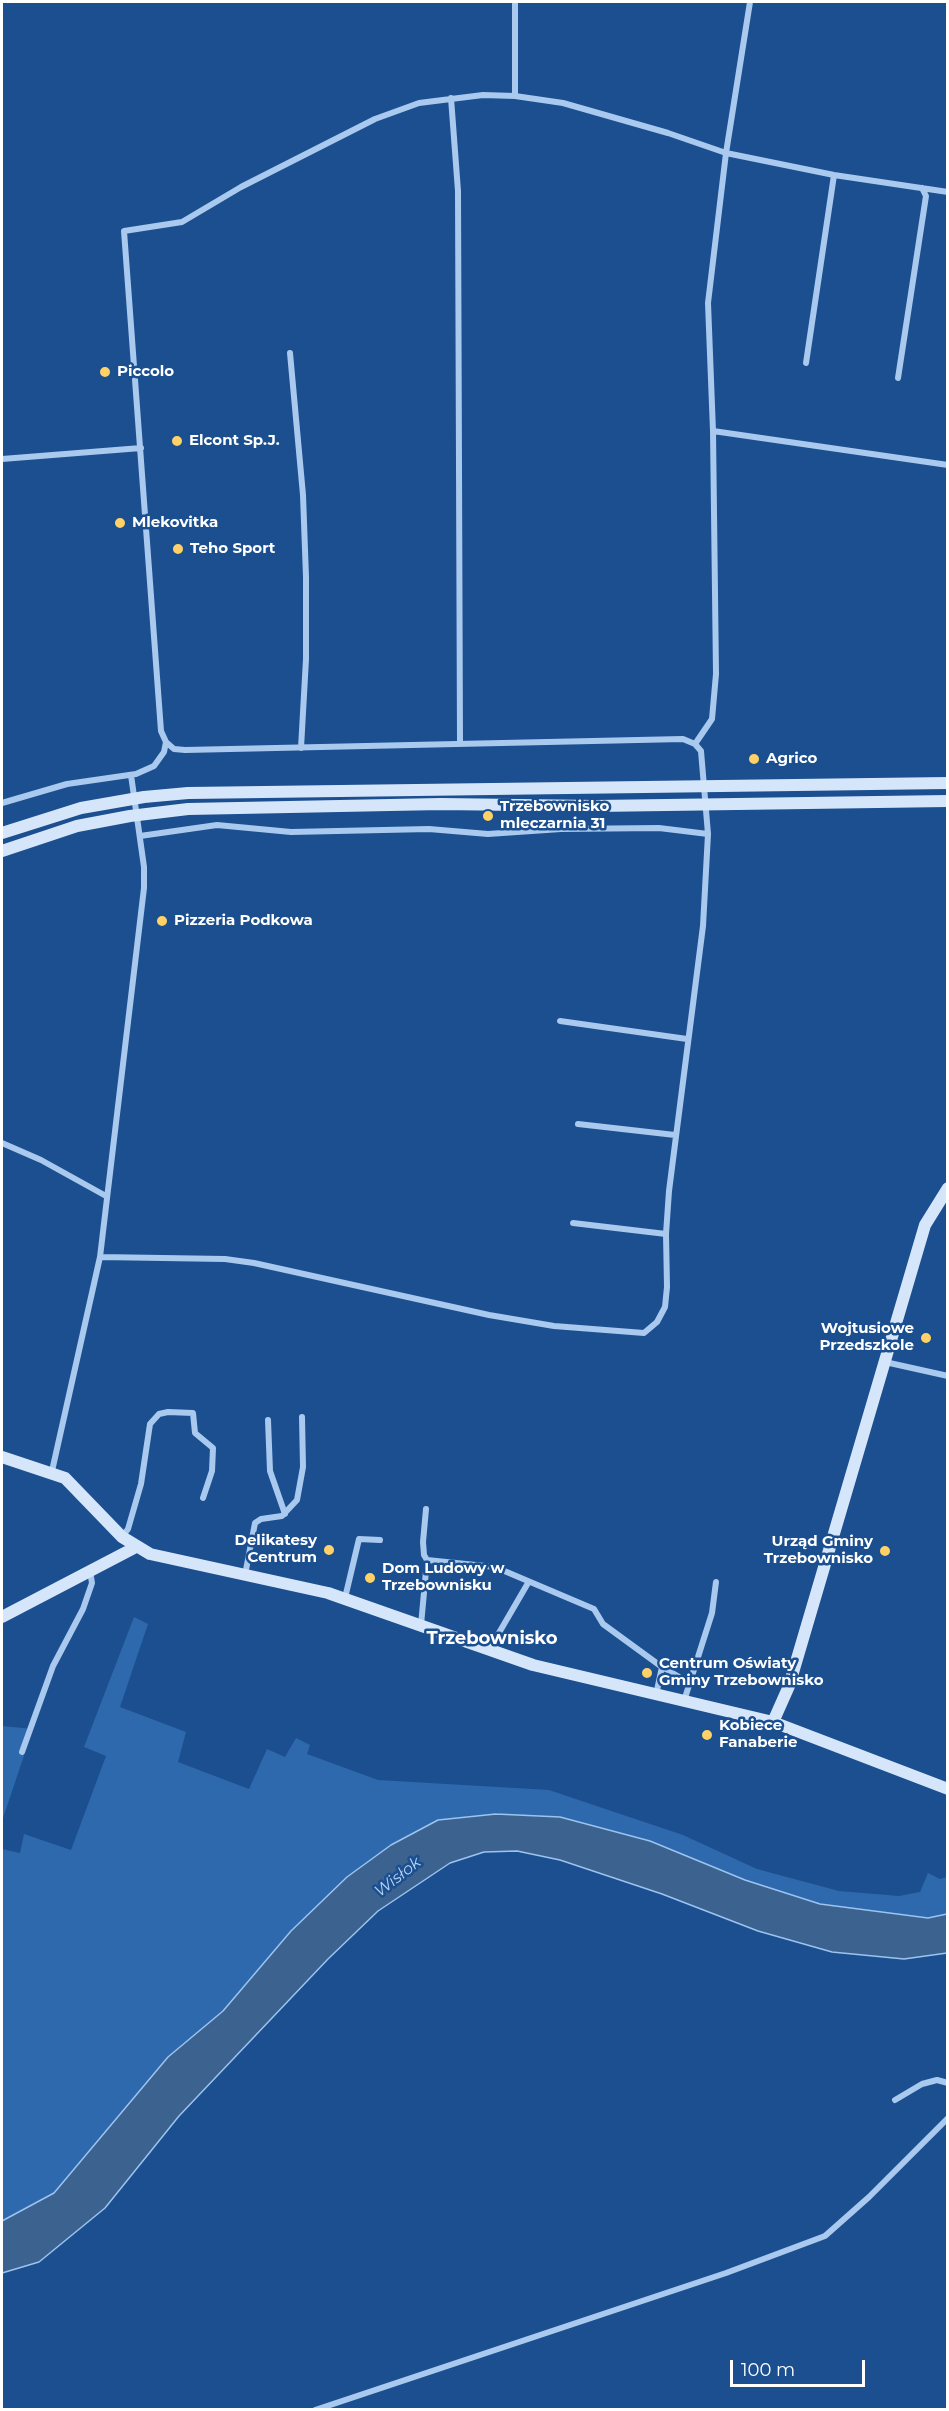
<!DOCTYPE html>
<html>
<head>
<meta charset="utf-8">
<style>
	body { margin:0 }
	#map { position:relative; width:949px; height:2411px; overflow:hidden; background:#1b4f8f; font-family:Montserrat,sans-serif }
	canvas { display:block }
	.frame { position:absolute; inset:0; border:3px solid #fff; pointer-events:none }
	.scale { position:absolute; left:730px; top:2360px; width:135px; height:27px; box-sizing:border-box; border:3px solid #fff; border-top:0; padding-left:8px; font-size:18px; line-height:21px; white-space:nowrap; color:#fff; -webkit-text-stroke:4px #1b4f8f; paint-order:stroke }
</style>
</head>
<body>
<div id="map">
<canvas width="949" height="2411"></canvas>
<div class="frame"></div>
<div class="scale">100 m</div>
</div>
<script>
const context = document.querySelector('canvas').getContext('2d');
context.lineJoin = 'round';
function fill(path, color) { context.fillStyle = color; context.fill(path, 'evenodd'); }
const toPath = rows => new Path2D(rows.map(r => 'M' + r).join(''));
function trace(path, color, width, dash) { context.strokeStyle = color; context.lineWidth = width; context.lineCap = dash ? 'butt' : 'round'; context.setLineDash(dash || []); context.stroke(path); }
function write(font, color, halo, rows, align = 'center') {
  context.font = font + ' Montserrat,sans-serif'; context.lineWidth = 5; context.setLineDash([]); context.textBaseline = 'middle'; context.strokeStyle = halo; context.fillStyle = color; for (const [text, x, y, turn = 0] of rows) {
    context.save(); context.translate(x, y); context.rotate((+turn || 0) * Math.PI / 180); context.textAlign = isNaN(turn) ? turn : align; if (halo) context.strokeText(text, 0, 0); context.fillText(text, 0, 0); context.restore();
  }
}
fill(toPath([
	[134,1617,148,1624,120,1707,186,1732,178,1762,249,1789,267,1749,285,1757,296,1738,310,1745,307,1754,378,1780,549,1790,683,1835,757,1869,839,1891,899,1896,920,1892,928,1873,940,1879,947,1877,947,1914,928,1918,820,1904,745,1880,650,1841,560,1817,496,1814,291,1931,223,2011,168,2057,54,2193,2,2221,2,1849,20,1853,24,1834,71,1850,106,1756,84,1747],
	[2,1726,33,1729,2,1821]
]), '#2e69ad');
const water = toPath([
	[496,1814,560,1817,650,1841,745,1880,820,1904,928,1918,947,1914,947,1953,904,1959,832,1952,758,1931,662,1894,560,1860,517,1851,484,1852,450,1863,378,1911,328,1959,179,2116,105,2208,39,2262,2,2273,2,2221,54,2193,168,2057,223,2011,291,1931,347,1877,391,1845,438,1820,496,1814]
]);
fill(water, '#3c6290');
trace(water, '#9cc4f0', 1.5);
trace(toPath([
	[515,96,515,2],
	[451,98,458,191,460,744],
	[290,353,303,495,306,577,306,659,301,748],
	[806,363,834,175],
	[898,378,926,196,922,188],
	[713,431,948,465],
	[2,459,141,448],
	[695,744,712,719,716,674,713,431,708,303,726,153,750,2],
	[2,803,67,784,136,774,154,766,164,752,166,742],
	[140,836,217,825,291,832,429,829,488,834,561,829,659,828,708,834],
	[560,1021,687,1039],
	[578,1124,675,1135],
	[2,1143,41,1160,106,1196],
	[573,1223,666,1234],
	[100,1257,225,1259,254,1263,489,1315,554,1326,644,1333,657,1322,665,1307,667,1287,666,1234,669,1191,703,926,708,834,701,751,695,744,683,739,185,750,174,749,166,742,161,731,124,231,182,222,241,187,375,119,419,103,483,95,515,96,563,103,668,133,726,153,834,175,948,192],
	[885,1362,948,1376],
	[268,1420,270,1471,285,1514],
	[52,1471,100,1257,144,888,144,867,131,775],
	[426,1509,423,1542,424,1555,427,1560],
	[122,1537,128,1529,141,1484,150,1424,159,1414,168,1412,193,1413,195,1433,213,1448,212,1471,203,1498],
	[245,1575,255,1523,261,1519,282,1516,297,1500,303,1467,302,1417],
	[345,1598,359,1539,380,1540],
	[421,1625,427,1560,495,1567,594,1609,603,1624,662,1667,688,1682],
	[489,1650,528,1583],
	[656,1695,662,1667],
	[684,1701,712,1613,716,1582],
	[22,1752,53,1666,83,1609,92,1583,90,1571],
	[895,2100,922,2084,937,2080,948,2083],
	[315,2410,726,2273,825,2236,869,2197,948,2118]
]), '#a9c9ee', 6);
trace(toPath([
	[2,833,81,808,144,797,188,793,948,783],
	[2,851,77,826,130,816,188,809,441,804,596,806,948,801],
	[2,1457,65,1478,122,1537,150,1554,328,1593,533,1665,773,1722,948,1789],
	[2,1617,136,1547],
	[773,1722,789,1686,925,1225,948,1188]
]), '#d6e6fa', 12);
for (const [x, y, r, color] of [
	[105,372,6,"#ffd166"],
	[177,441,6,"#ffd166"],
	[120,523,6,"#ffd166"],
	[178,549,6,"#ffd166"],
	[754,759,6,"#ffd166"],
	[488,816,6,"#ffd166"],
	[162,921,6,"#ffd166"],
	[926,1338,6,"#ffd166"],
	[329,1550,6,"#ffd166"],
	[885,1551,6,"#ffd166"],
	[370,1578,6,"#ffd166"],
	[647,1673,6,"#ffd166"],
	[707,1735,6,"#ffd166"]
]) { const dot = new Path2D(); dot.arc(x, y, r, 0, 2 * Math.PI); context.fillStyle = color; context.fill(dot); trace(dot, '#1b4f8f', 2); }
write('bold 15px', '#fff', '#1b4f8f', [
	["Piccolo",117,372],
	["Elcont Sp.J.",189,441],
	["Mlekovitka",132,523],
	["Teho Sport",190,549],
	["Agrico",766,759],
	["Trzebownisko",500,807],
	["mleczarnia 31",500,824],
	["Pizzeria Podkowa",174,921],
	["Wojtusiowe",914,1329,"right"],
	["Przedszkole",914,1346,"right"],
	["Delikatesy",317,1541,"right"],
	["Centrum",317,1558,"right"],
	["Urząd Gminy",873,1542,"right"],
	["Trzebownisko",873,1559,"right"],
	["Dom Ludowy w",382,1569],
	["Trzebownisku",382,1586],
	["Centrum Oświaty",659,1664],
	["Gminy Trzebownisko",659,1681],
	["Kobiece",719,1726],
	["Fanaberie",719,1743]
], 'left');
write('italic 16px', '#b5d3f5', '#1b4f8f', [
	["Wisłok",398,1877,-38]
]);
write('bold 18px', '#fff', '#1b4f8f', [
	["Trzebownisko",492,1639]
]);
</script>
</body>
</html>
